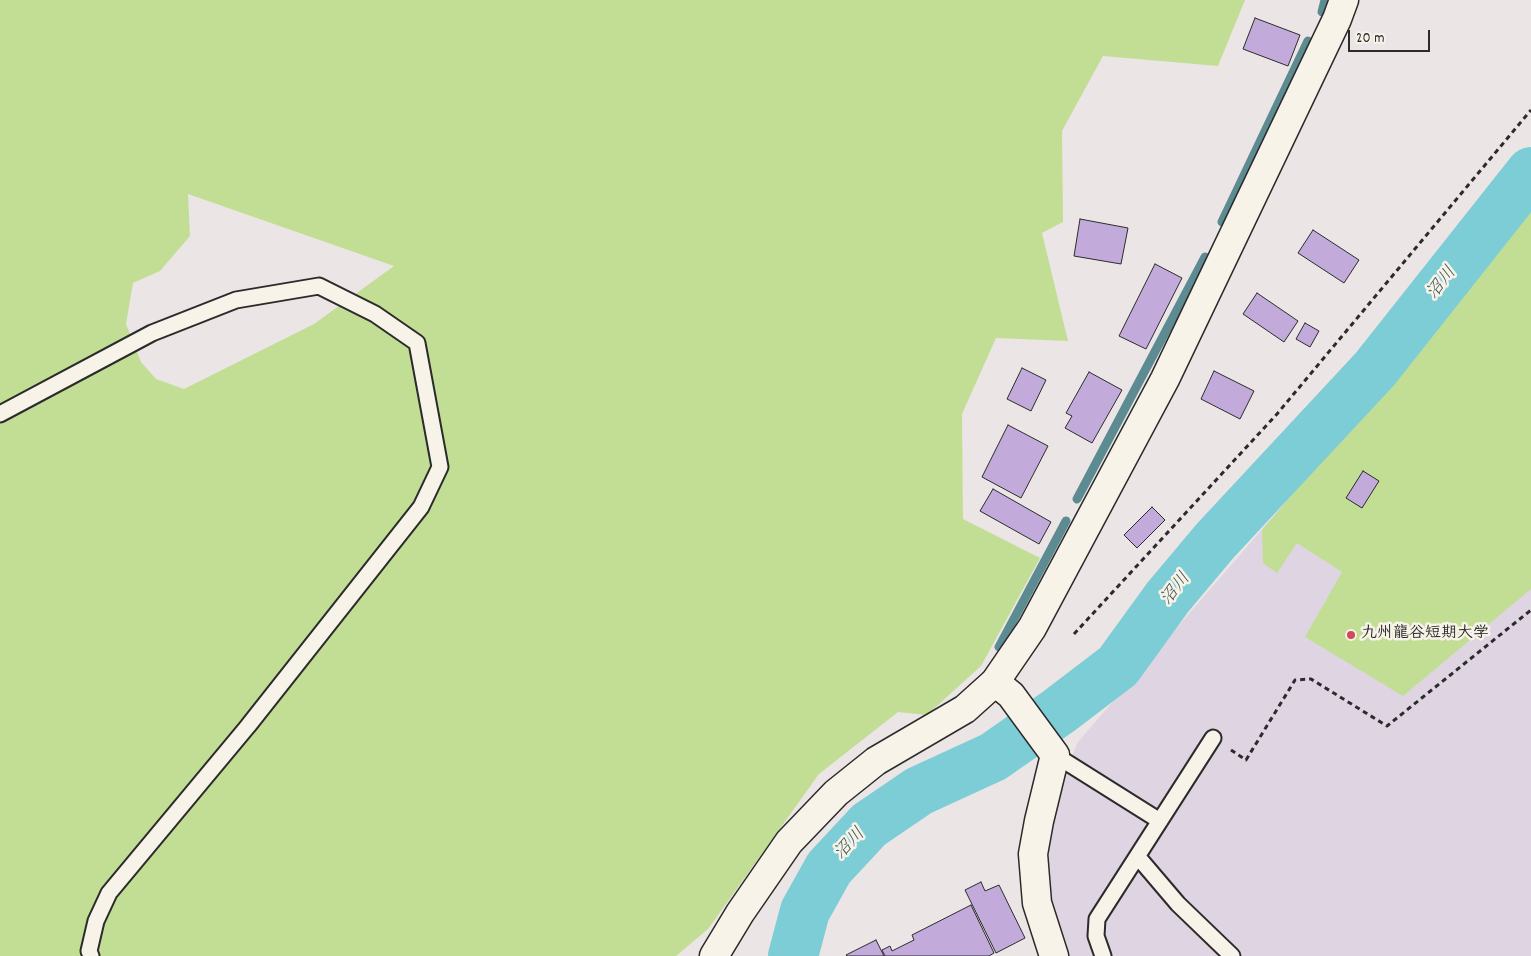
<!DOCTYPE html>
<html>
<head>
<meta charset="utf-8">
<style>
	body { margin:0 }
	#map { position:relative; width:1531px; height:956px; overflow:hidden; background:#ece5e5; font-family:Dekko,sans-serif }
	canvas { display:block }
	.scale { position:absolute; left:1348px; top:30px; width:82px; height:22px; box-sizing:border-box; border:2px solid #2b2b2b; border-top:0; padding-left:6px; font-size:15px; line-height:18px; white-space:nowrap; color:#2b2b2b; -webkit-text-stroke:4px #f7f3e8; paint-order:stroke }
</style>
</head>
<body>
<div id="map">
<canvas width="1531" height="956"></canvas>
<div class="scale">20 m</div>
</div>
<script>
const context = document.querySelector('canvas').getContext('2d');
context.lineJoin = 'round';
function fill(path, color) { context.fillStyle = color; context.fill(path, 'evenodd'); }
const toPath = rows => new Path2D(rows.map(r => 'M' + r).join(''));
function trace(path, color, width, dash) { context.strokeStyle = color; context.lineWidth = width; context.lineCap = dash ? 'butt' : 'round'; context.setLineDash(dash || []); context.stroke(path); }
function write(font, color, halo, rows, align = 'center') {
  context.font = font + ' Dekko,"Klee One",sans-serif'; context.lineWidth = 5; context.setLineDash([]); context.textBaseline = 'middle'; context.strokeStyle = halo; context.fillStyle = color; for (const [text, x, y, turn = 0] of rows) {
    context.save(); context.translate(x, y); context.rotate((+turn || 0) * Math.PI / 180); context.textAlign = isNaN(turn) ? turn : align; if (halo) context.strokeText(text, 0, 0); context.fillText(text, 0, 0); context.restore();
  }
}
fill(toPath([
	[1531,203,1531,956,1065,956,1044,882,1051,806,1078,742,1296,490,1326,441,1398,359]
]), '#dfd4e2');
fill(toPath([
	[0,0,1245,0,1218,66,1103,56,1062,131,1063,222,1042,233,1068,341,996,338,962,414,963,519,1040,558,981,666,927,715,898,712,819,774,708,929,676,956,0,956],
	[188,194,394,266,314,324,184,389,156,379,141,362,126,324,133,283,160,271,190,236],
	[1531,203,1531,589,1403,696,1305,637,1342,572,1297,543,1277,573,1263,563,1262,530,1296,490,1326,441,1398,359]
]), '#c2de95');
trace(toPath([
	[1322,12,1325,0],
	[1222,222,1308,41],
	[1077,499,1205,257],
	[999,647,1066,521]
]), '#5c8c92', 9);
trace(toPath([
	[793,956,805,911,829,868,869,825,919,791,993,757,1059,711,1118,666,1168,597,1215,541,1375,369,1531,172]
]), '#7dcdd7', 50);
const building = toPath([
	[1255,18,1300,35,1288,66,1243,49,1255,18],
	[1080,219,1128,228,1121,264,1074,256,1080,219],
	[1313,230,1359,260,1344,283,1298,253,1313,230],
	[1155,264,1182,278,1146,349,1119,336,1155,264],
	[1257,293,1298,321,1284,342,1243,314,1257,293],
	[1305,323,1319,331,1310,347,1296,339,1305,323],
	[1022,368,1046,380,1031,411,1007,399,1022,368],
	[1214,371,1254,391,1240,419,1201,399,1214,371],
	[1089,372,1122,390,1092,443,1065,428,1072,416,1066,413,1089,372],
	[1008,425,1048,446,1021,498,982,477,1008,425],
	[1363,471,1379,481,1362,508,1346,498,1363,471],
	[993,489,1051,522,1039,544,980,511,993,489],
	[1152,507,1165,520,1137,548,1124,535,1152,507],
	[981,882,985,891,999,885,1025,938,996,953,965,890,981,882],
	[971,905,994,953,989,956,885,956,882,950,890,946,892,951,914,940,912,935,971,905],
	[876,940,884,956,847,956,846,955,876,940]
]);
fill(building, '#c2abda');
trace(building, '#2b2b2b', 1);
const service = toPath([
	[0,414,152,333,236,300,319,286,375,314,417,343,440,467,421,507,248,726,109,893,96,921,89,951,91,956],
	[1055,755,1160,821],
	[1138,857,1178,904,1232,956],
	[1103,956,1096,936,1097,919,1213,738]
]);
const minor = toPath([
	[995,682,1011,695,1055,755,1039,821,1033,854,1037,903,1054,956]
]);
const tertiary = toPath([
	[714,956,740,913,789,842,836,793,876,761,965,709,995,682,1032,628,1165,379,1337,19,1344,0]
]);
trace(service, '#2b2b2b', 19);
trace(minor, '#2b2b2b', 31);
trace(tertiary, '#2b2b2b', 31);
trace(toPath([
	[1074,634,1277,414,1531,110],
	[1231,750,1246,760,1295,680,1311,679,1387,726,1531,610]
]), '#2b2b2b', 3, [5, 4]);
trace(service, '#f7f3e8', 15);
trace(minor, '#f7f3e8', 28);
trace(tertiary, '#f7f3e8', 28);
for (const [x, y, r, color] of [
	[1351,635,5,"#d1495b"]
]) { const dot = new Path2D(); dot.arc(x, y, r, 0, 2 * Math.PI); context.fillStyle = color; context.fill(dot); trace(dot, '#f7f3e8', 2); }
write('bold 16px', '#2b2b2b', '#f7f3e8', [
	["九州龍谷短期大学",1361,635]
], 'left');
write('italic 18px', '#405456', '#f7f3e8', [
	["沼川",1443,284,-52],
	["沼川",1177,590,-52],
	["沼川",851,845,-47]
]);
</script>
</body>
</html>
